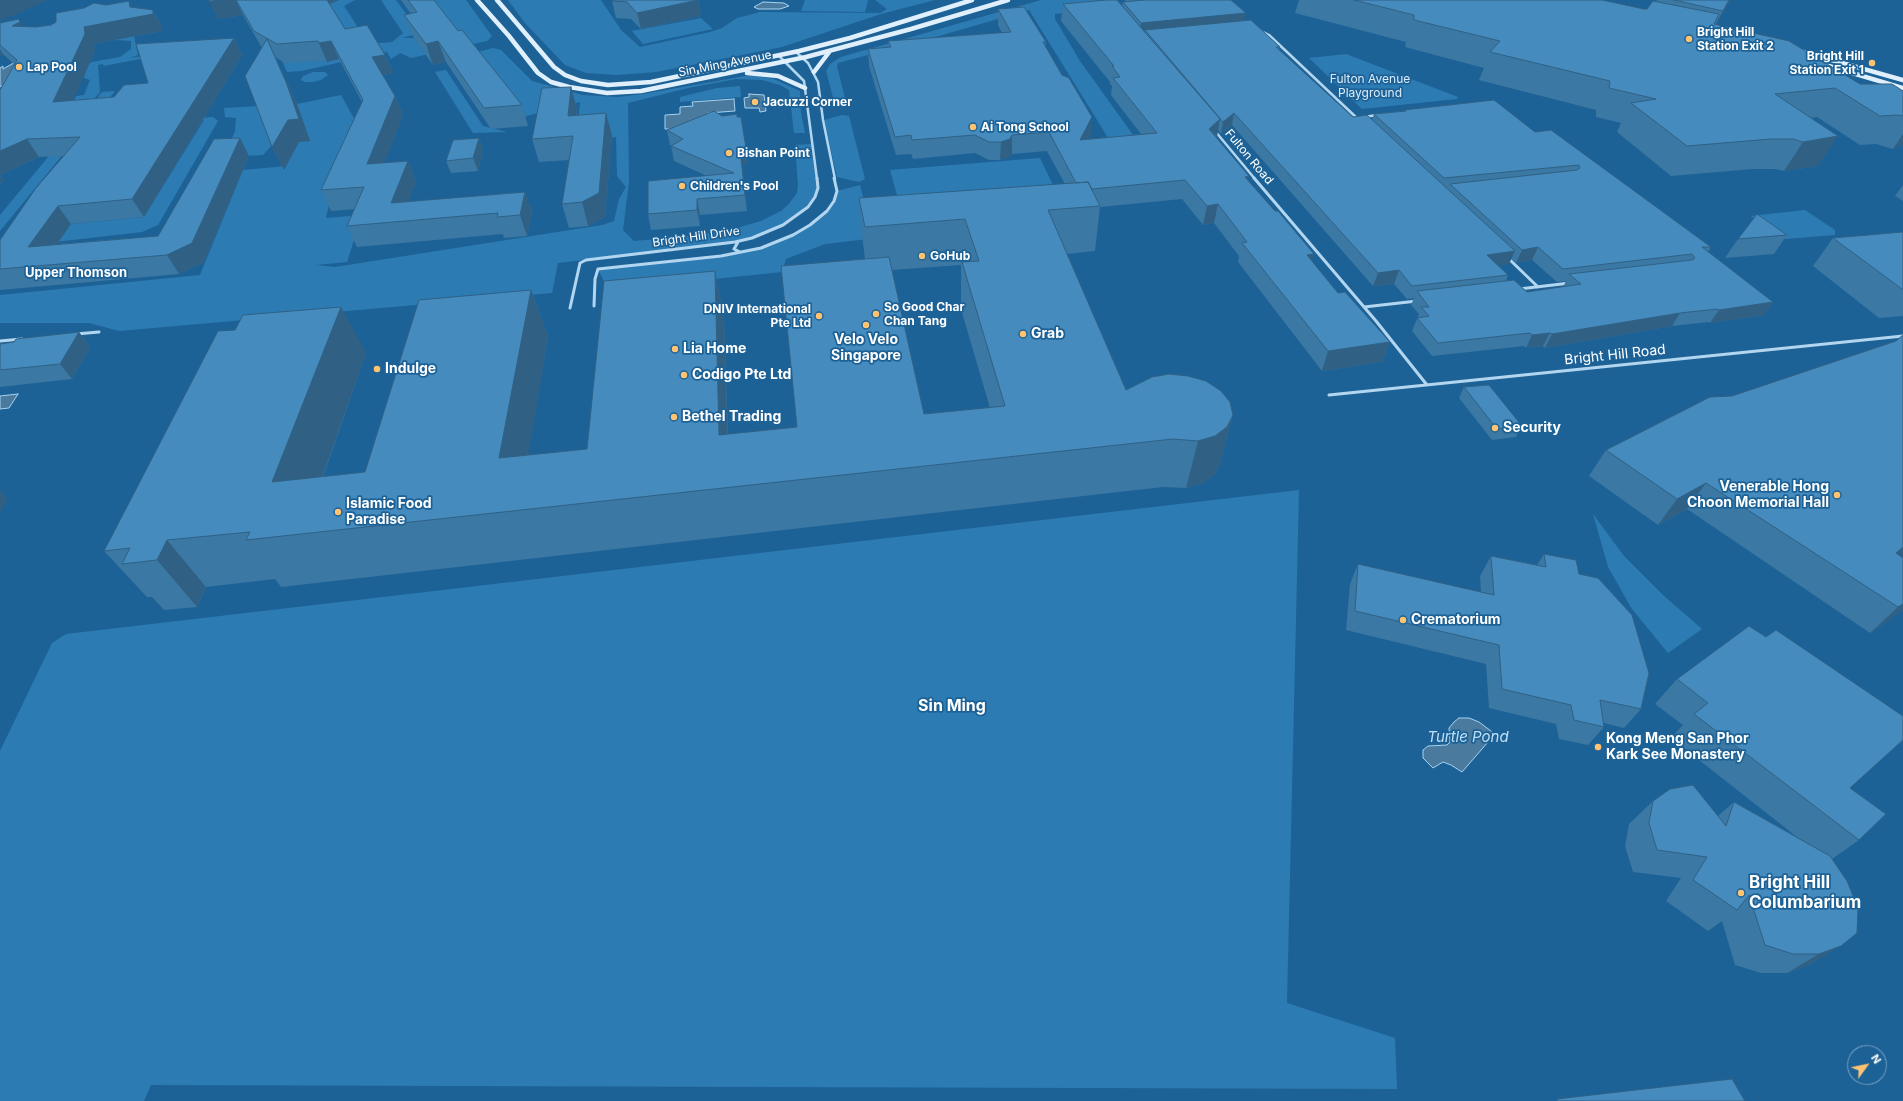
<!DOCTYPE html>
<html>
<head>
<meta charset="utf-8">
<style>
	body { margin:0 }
	#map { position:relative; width:1903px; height:1101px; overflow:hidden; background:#1d6297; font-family:Inter,sans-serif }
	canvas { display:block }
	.north { position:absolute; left:1847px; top:1045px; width:40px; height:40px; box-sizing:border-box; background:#1d6297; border:1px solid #77a1c1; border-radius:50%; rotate:57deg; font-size:11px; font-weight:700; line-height:16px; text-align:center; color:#fff }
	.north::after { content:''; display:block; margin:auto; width:14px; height:18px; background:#ffc371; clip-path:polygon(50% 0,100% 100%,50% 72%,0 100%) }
</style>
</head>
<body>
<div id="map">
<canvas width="1903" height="1101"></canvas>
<div class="north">N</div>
</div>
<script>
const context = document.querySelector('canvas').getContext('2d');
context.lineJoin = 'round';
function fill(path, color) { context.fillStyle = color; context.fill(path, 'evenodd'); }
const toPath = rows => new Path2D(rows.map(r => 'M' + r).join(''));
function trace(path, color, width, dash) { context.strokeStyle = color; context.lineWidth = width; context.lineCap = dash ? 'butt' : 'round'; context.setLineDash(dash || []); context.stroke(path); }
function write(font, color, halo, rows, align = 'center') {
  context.font = font + ' Inter,sans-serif'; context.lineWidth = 3.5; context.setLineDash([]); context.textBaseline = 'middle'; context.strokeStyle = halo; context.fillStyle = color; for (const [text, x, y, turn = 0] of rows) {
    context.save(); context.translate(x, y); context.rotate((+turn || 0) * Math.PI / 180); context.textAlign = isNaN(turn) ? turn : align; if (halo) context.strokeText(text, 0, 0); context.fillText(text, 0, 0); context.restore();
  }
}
fill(toPath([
	[254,0,352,48,327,5,339,0,355,0,344,6,369,44,392,42,403,33,381,0,396,0,420,33,402,38,440,38,426,0,466,0,492,36,487,41,411,58,400,53,391,59,387,52,301,71,287,72],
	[508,0,601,0,621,30,640,47,710,32,722,28,737,18,760,12,880,13,887,9,875,0,935,0,881,14,782,47,656,72,617,75,586,73,565,65,525,23],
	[805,0,868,0,865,12,801,11],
	[1041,0,1098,0,1103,8,1055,14,1055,19,1080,61,1136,139,1110,141,1029,10,939,36,838,63,837,66,845,98,834,101,826,71,830,64,841,57],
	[125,1,129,11,138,55,130,58,144,56,145,58,104,66,103,64,98,65,100,92,78,117,74,101,76,96,84,95,90,80,84,78,87,65,92,62,120,57,131,49,131,41,116,40,109,7],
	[701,18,713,29,643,44,632,31],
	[493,48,501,50,532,81,583,95,618,97,643,94,745,76,756,76,774,79,800,91,801,113,805,133,794,133,789,90,780,85,762,80,736,79,688,88,628,103,629,182,623,230,634,241,692,236,733,229,761,221,781,211,788,205,797,193,798,185,795,145,812,144,811,151,818,188,814,197,807,207,795,217,767,232,735,242,558,263,552,293,119,331,89,323,0,323,0,295,200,275,243,170,286,166,299,142,310,141,297,104,341,95,361,131,332,191,326,218,362,215,347,262,316,265,335,267,602,225,614,221,619,199,626,187,617,176,616,137,603,139,577,133,580,102,512,120,465,55],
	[1346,54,1458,97,1457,99,1362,109,1309,58],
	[446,70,483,126,507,132,473,133,435,72],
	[313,72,325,72,328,75,321,80,313,82,305,82,301,80,303,76],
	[740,86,741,97,680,102,680,97,717,88],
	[115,91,0,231,0,215,102,92],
	[260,106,274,143,263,155,224,157,235,131,236,118,225,117,224,108],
	[842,115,849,116,865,179,859,182,837,177,824,120],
	[213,117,218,121,158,225,142,232,55,242,32,228,144,217,204,120,173,122,176,120],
	[1040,158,1063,206,904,220,890,170],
	[860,185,869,220,868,239,825,244,786,259,782,272,608,290,598,269,721,256,772,245,810,225,827,211,834,201,837,191],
	[1805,210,1835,230,1835,235,1785,239,1751,216],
	[1299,490,1287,1003,1395,1038,1397,1089,151,1085,144,1101,0,1101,0,751,52,643,66,634],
	[1593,514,1624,556,1663,595,1702,629,1668,653,1632,609,1608,567]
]), '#2d7bb3');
const water = toPath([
	[763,2,784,3,789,6,780,9,758,9,754,7,763,2],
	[21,59,37,64,0,87,0,68,3,66,3,69,21,59],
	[749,94,764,95,766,111,760,112,759,108,745,108,744,98,749,97,749,94],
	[734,99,735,111,708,113,708,119,669,136,669,129,665,129,665,115,680,114,680,107,693,106,692,102,734,99],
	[18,394,9,408,0,409,0,396,18,394],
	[1459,718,1469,718,1479,722,1495,734,1462,772,1451,765,1443,762,1433,768,1423,758,1423,750,1428,746,1447,745,1450,742,1449,728,1454,722,1459,718]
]);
fill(water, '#4a7a9e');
trace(water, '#a5d2f1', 1);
trace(toPath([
	[1259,30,1269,35,1359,120],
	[796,52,808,63,818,82,823,120,835,179],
	[779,56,804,81,817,179],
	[1363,117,1378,115],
	[1215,131,1255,179]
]), '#b2d6ef', 2.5);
trace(toPath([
	[1254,178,1376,321,1427,385],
	[738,242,734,249,740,252],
	[1508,258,1538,287],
	[1519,289,1570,283],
	[594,306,595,279,598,269,721,256,761,248,793,235,810,225,827,211,834,201,837,191,834,178],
	[1364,307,1417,301],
	[570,308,580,263,586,260,735,242,752,238,783,225,808,207,815,197,818,188,817,178],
	[76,334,99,332],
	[0,341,22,339],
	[1329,395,1903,336]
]), '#b2d6ef', 3);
trace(toPath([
	[477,0,509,36,538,73,551,82,569,87,607,93,641,91,806,57,911,29,1008,0],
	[497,0,554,67,565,75,581,81,608,85,651,82,799,51,850,38,972,0],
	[1800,51,1903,80],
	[1822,64,1903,88],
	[814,72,830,51],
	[747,73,778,76,805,88]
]), '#dfeffb', 4.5);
fill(toPath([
	[209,0,339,0,330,4,345,29,385,55,393,73,383,75,395,96,403,115,384,163,408,161,416,181,408,202,525,192,532,212,527,236,504,238,503,234,357,247,347,226,355,209,331,211,321,190,362,102,339,59,327,62,326,60,285,63,275,57,297,104,310,141,299,142,284,170,272,147,262,48,243,15,218,19],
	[401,0,434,0,458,31,522,105,528,126,491,129,446,62,433,65,412,35,404,15,411,14],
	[698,0,701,16,641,29,631,19,616,18,612,1],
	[1125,0,1231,0,1244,21,1280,47,1279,50,1353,117,1372,120,1374,114,1404,111,1404,110,1535,132,1711,247,1708,252,1773,302,1764,315,1710,323,1709,322,1672,326,1545,348,1543,346,1526,348,1524,346,1432,356,1412,331,1419,314,1411,305,1414,298,1407,299,1394,284,1373,286,1232,125,1221,134,1218,130,1216,138,1248,180,1312,262,1338,293,1390,342,1382,362,1322,371,1238,262,1239,256,1214,223,1203,225,1182,199,1100,207,1095,251,1067,254,1126,390,1233,415,1220,463,1215,474,1203,483,1186,488,1163,487,281,587,275,579,206,587,197,607,164,610,152,597,147,597,104,551,366,353,323,477,365,472,531,290,548,336,528,455,587,449,715,271,724,318,728,434,797,427,865,259,863,243,859,198,1065,184,1047,151,1012,154,1009,157,1000,160,989,160,975,153,913,159,911,154,896,155,869,66,868,49,889,48,888,41,1002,33,998,25,998,9,1046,42,1045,47,1091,135,1088,139,1141,134,1111,95,1112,86,1110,84,1110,82,1061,21,1063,4,1122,6,1123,2,1127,2],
	[1511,258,1516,263,1532,260,1557,282,1566,281,1563,287,1527,292,1506,281,1508,275,1498,265,1509,264],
	[961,265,961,309,990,408,924,414,892,270],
	[1299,0,1602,0,1644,9,1647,9,1656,2,1657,0,1730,0,1716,24,1860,84,1903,91,1903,145,1893,149,1876,144,1860,145,1817,117,1810,118,1818,166,1784,171,1775,169,1753,169,1671,176,1617,132,1621,123,1596,117,1596,110,1479,80,1484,68,1405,47,1406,42,1295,13],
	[133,7,153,10,162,26,162,31,94,44,95,51,73,100,114,97,148,83,234,38,242,55,144,217,71,224,57,244,158,236,240,138,249,156,204,262,179,274,0,290,0,240,64,156,39,157,0,175,4,180,0,184,0,90,15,65,3,54,0,56,0,23,24,27,36,27,51,25],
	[571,87,577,109,577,115,606,113,612,135,605,217,588,226,569,228,562,204,569,160,539,162,532,139],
	[667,130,748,163,742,164,747,211,700,215,700,226,651,230,648,214,707,176,674,161,671,146,670,145],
	[479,138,483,150,478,171,451,173,446,161],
	[1903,185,1903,201,1895,196],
	[1903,232,1903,316,1879,318,1813,266,1833,238],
	[1787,235,1774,254,1725,258,1738,239],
	[79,332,90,347,72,379,0,387,0,344],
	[1464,387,1522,426,1516,437,1492,440,1459,398],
	[1710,397,1903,558,1903,610,1870,633,1687,509,1658,525,1589,476,1606,450],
	[1544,554,1579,574,1641,709,1624,728,1604,723,1604,727,1588,745,1559,739,1556,724,1489,708,1486,664,1346,630,1350,584,1358,564,1481,592,1480,576,1491,556,1537,565],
	[1677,679,1850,788,1859,840,1832,859,1857,933,1809,965,1787,973,1761,973,1735,965,1722,921,1708,931,1666,901,1681,878,1633,872,1625,846,1629,824,1653,801,1718,816,1734,802,1797,837,1671,738,1683,725,1655,704]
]), '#3b78a3');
fill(toPath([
	[0,0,48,0,0,21],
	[218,0,236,0,243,15,218,19,209,2],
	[325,0,339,0,327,5],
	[698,0,701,16,641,29,637,13],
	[1729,0,1730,0,1726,8,1714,27],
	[129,1,138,17,153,10,162,26,162,31,94,44,95,51,65,119,53,102,84,27,130,7],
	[1246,13,1243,26,1145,30,1144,36,1139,36,1141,23],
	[19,19,30,36,12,26],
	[234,38,242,55,144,217,132,199],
	[267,39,297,104,310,141,299,142,284,170,272,147],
	[331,41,339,59,327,62,319,43],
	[438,41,446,62,433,65,426,44],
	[0,49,3,54,0,56],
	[385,55,393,73,380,76,372,57],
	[571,87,577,109,574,138,568,116],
	[395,96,403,115,376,184,367,164],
	[606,113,612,135,605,217,588,226,582,202],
	[1234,113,1232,125,1221,134,1223,122],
	[1092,117,1091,135,1078,158,1080,140],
	[1220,119,1217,137,1209,129],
	[1903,134,1903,145,1893,149],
	[1012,135,1012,154,1009,157,1000,160,1001,142],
	[1838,136,1818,166,1784,171,1803,142],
	[240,138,249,156,204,262,179,274,167,255],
	[479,138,483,150,478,171,473,158],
	[27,139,39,157,0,175,4,180,0,184,0,151],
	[746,148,748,163,742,164,747,211,745,195,740,149],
	[408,161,416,181,401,222,391,203],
	[1249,176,1244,195,1245,177],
	[525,192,532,212,527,236,520,215],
	[697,199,700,215,700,226,697,210],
	[1218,204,1214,223,1203,225,1207,206],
	[58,206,71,224,42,266,28,247],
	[1538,247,1532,260,1516,263,1522,250],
	[1515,251,1509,264,1482,268,1487,255],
	[1314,254,1308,274,1307,255],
	[1399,270,1394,284,1373,286,1378,273],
	[715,271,724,318,729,482,719,435],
	[531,290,548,336,520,506,499,458],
	[1773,302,1764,315,1710,323,1719,310],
	[341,307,366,353,304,529,272,482],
	[1680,313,1672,326,1545,348,1552,334],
	[79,332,90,347,72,379,60,364],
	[1550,333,1543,346,1526,348,1532,335],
	[1390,342,1382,362,1322,371,1328,351],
	[1233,415,1220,463,1215,474,1203,483,1186,488,1198,441],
	[1706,483,1687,509,1658,525,1677,499],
	[0,490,8,498,0,513],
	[167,540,206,587,197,607,157,560],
	[1903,541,1903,555,1891,560],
	[1903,604,1903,610,1870,633,1898,607],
	[1841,946,1809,965,1787,973,1819,954]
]), '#306185');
const building = toPath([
	[209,0,218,0,209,2,209,0],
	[236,0,327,0,345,29,367,25,385,55,372,57,395,96,367,164,408,161,391,203,525,192,520,215,497,217,498,213,347,226,364,187,321,190,363,100,331,41,319,43,318,41,277,44,254,31,236,0],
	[408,0,434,0,458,31,462,30,522,105,484,108,438,41,426,44,404,15,417,12,408,0],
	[613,0,698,0,637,13,627,2,612,1,613,0],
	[1106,0,1117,0,1220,119,1209,129,1249,176,1245,177,1275,211,1278,211,1314,254,1307,255,1338,293,1345,292,1390,342,1328,351,1242,243,1247,242,1218,204,1207,206,1185,180,1092,189,1088,182,1076,183,1049,132,1012,135,1010,139,1001,142,989,142,975,135,912,140,911,135,895,137,868,49,891,47,888,41,1011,32,998,9,1024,7,1046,42,1043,42,1062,75,1069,78,1092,117,1080,140,1157,133,1113,78,1120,77,1112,66,1114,66,1063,4,1106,0],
	[1143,0,1231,0,1246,13,1141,23,1123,2,1144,0,1143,0],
	[1354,0,1602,0,1644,9,1647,9,1653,1,1719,14,1714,24,1789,41,1860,84,1892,84,1903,91,1903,116,1897,115,1880,116,1835,88,1775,94,1838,136,1803,142,1793,139,1771,139,1687,146,1631,103,1656,99,1609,88,1610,81,1490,52,1500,41,1414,20,1414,15,1354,0],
	[1674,0,1729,0,1723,11,1674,0],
	[129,1,130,7,153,10,153,14,84,27,85,34,53,102,114,97,124,85,148,83,136,44,234,38,132,199,58,206,28,247,158,236,214,139,240,138,192,243,167,255,0,269,0,240,36,188,80,137,27,139,0,151,0,90,7,78,17,60,0,45,0,23,19,19,20,22,12,26,36,27,51,25,56,22,56,13,84,8,94,3,106,5,129,1],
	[1251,20,1280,47,1276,47,1353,117,1367,115,1515,251,1487,255,1508,275,1412,286,1399,270,1378,273,1234,113,1223,122,1145,30,1251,20],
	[267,39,286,82,299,119,288,120,272,147,245,76,267,39],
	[571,87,568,116,606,113,599,193,582,202,562,204,573,136,532,139,542,88,571,87],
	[1494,100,1535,132,1551,130,1711,247,1702,247,1773,302,1719,310,1717,309,1680,313,1552,334,1550,333,1532,335,1530,333,1438,343,1417,318,1429,316,1421,307,1429,307,1417,291,1514,280,1527,292,1581,284,1569,274,1692,260,1695,258,1692,254,1563,269,1538,247,1522,250,1450,184,1577,170,1580,168,1579,165,1444,178,1374,114,1406,111,1404,110,1494,100],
	[714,111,722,116,737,114,737,117,741,117,746,148,740,149,745,195,697,199,697,210,648,214,648,181,734,173,671,146,683,139,667,130,714,111],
	[479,138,473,158,446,161,453,140,479,138],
	[1088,182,1100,206,1048,210,1126,390,1152,377,1169,374,1188,376,1206,381,1221,391,1230,402,1233,415,1227,427,1215,436,1198,441,1173,439,246,540,250,532,167,540,157,560,122,564,130,548,104,551,218,331,235,330,243,315,341,307,272,482,365,472,419,300,531,290,499,458,587,449,604,281,715,271,719,435,797,427,781,266,889,257,924,414,1005,406,962,262,979,261,965,219,865,227,859,198,1088,182],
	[1757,214,1787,235,1738,239,1757,214],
	[1903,232,1903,289,1902,289,1833,238,1903,232],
	[79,332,60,364,0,370,0,344,14,342,16,339,79,332],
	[1903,335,1903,547,1896,553,1903,558,1903,604,1898,607,1706,483,1677,499,1606,450,1710,397,1732,396,1896,341,1903,335],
	[1489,385,1522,426,1497,429,1464,387,1489,385],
	[1544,554,1576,560,1579,574,1598,578,1632,615,1649,673,1641,709,1600,700,1604,727,1574,720,1571,705,1502,689,1499,645,1355,611,1358,564,1494,595,1491,556,1546,567,1544,554],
	[1749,626,1766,637,1776,630,1903,716,1903,740,1850,788,1886,814,1859,840,1694,714,1708,703,1677,679,1749,626],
	[1693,785,1726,826,1734,802,1830,856,1847,881,1858,908,1857,933,1841,946,1819,954,1793,954,1765,945,1749,895,1737,910,1693,880,1707,857,1657,850,1649,823,1653,801,1670,789,1693,785],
	[1732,1079,1745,1101,1558,1101,1557,1099,1732,1079]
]);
fill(building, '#458bbe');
trace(building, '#306185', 1);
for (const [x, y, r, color] of [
	[1689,39,4,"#ffc371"],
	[1872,63,4,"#ffc371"],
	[19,67,4,"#ffc371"],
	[755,102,4,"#ffc371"],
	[973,127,4,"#ffc371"],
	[729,153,4,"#ffc371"],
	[682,186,4,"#ffc371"],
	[922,256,4,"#ffc371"],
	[876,314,4,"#ffc371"],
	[819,316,4,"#ffc371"],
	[866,325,4,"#ffc371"],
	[1023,334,4,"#ffc371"],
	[675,349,4,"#ffc371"],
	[377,369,4,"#ffc371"],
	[684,375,4,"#ffc371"],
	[674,417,4,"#ffc371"],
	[1495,428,4,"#ffc371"],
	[1837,495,4,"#ffc371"],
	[338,512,4,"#ffc371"],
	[1403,620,4,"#ffc371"],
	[1598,747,4,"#ffc371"],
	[1741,893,4,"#ffc371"]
]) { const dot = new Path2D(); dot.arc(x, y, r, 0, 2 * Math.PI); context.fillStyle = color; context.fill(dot); trace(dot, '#1d6297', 1.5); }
write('bold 12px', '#fff', '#1d6297', [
	["Bright Hill",1697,32],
	["Station Exit 2",1697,46],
	["Bright Hill",1864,56,"right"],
	["Station Exit 1",1864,70,"right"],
	["Lap Pool",27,67],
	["Jacuzzi Corner",763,102],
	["Ai Tong School",981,127],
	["Bishan Point",737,153],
	["Children's Pool",690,186],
	["GoHub",930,256],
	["So Good Char",884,307],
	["Chan Tang",884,321],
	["DNIV International",811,309,"right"],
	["Pte Ltd",811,323,"right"]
], 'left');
write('12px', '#fff', '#1d6297', [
	["Sin Ming Avenue",725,64,-11],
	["Fulton Road",1249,157,50],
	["Bright Hill Drive",696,237,-8]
]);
write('12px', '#d8ecfb', '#1d6297', [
	["Fulton Avenue",1370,79],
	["Playground",1370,93]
]);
write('bold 13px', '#fff', '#1d6297', [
	["Upper Thomson",76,273]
]);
write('bold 14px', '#fff', '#1d6297', [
	["Grab",1031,334],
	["Velo Velo",866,340,"center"],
	["Singapore",866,356,"center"],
	["Lia Home",683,349],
	["Indulge",385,369],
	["Codigo Pte Ltd",692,375],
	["Bethel Trading",682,417],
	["Security",1503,428],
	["Venerable Hong",1829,487,"right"],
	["Choon Memorial Hall",1829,503,"right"],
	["Islamic Food",346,504],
	["Paradise",346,520],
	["Crematorium",1411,620],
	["Kong Meng San Phor",1606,739],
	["Kark See Monastery",1606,755]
], 'left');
write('14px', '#fff', '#1d6297', [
	["Bright Hill Road",1615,355,-6]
]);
write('italic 15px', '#bedff6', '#1d6297', [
	["Turtle Pond",1468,737]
]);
write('bold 16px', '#fff', '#1d6297', [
	["Sin Ming",952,706]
]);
write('bold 17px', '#fff', '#1d6297', [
	["Bright Hill",1749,883],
	["Columbarium",1749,903]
], 'left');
</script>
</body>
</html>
